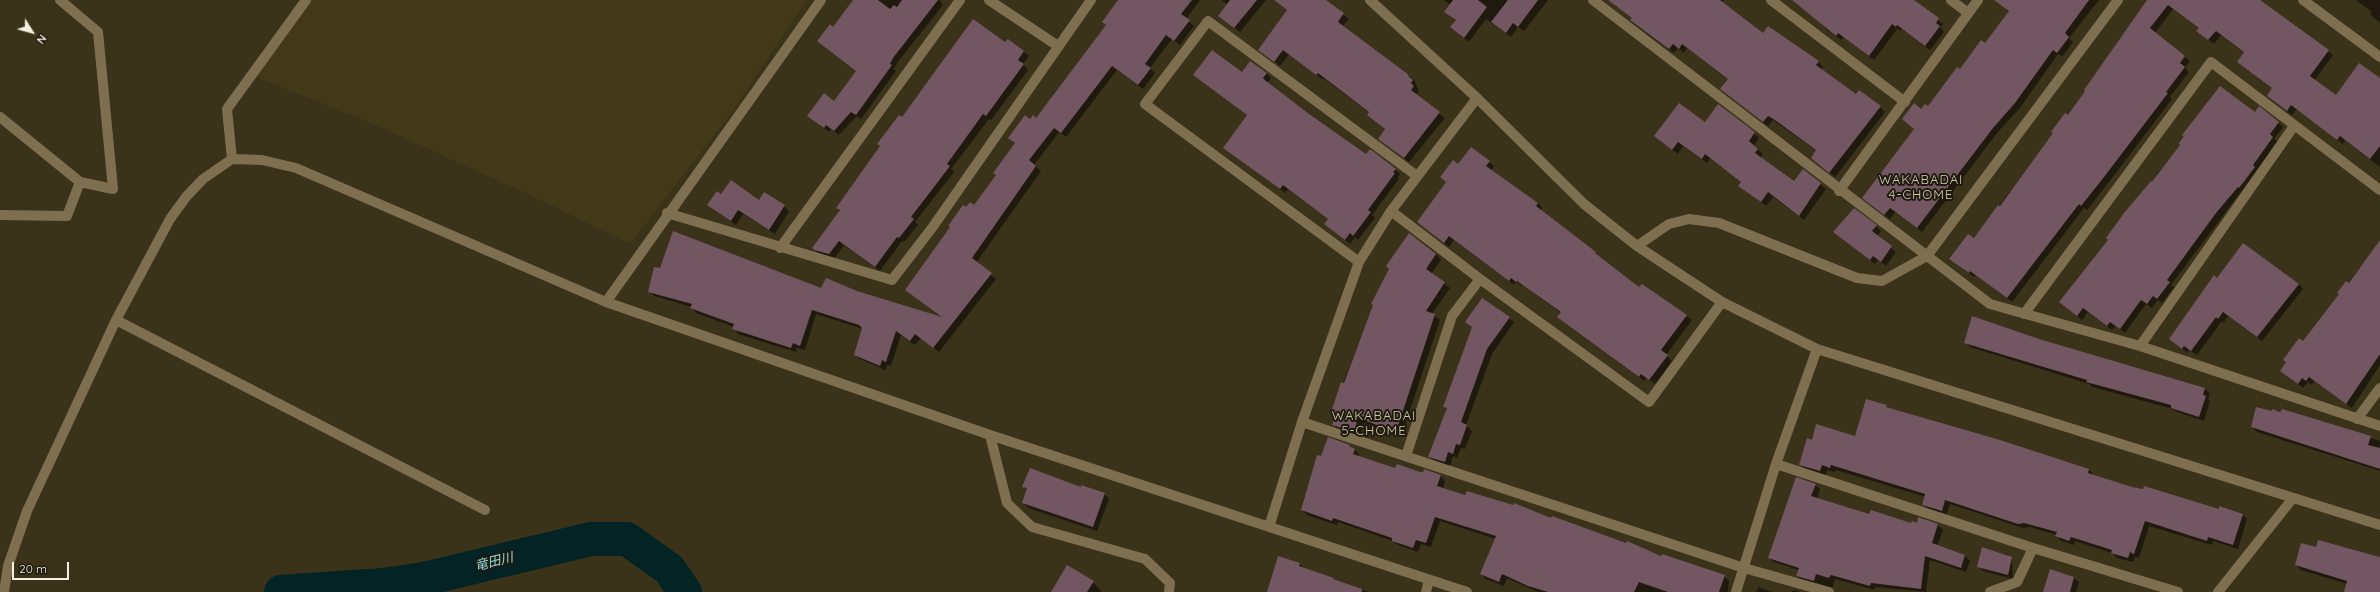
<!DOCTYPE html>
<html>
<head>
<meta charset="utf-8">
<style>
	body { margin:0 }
	#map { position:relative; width:2380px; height:592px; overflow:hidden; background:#3a3219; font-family:Quicksand,sans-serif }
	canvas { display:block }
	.north { position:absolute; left:12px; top:12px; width:40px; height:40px; -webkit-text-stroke:3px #1e1a0f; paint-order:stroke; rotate:127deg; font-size:11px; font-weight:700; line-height:16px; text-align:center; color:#f4efe0 }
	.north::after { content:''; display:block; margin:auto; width:14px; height:18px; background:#f4efe0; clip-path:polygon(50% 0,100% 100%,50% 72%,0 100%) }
	.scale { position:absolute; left:12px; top:562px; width:57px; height:18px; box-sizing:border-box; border:2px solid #f4efe0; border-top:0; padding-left:5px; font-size:12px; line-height:14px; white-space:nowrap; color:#f4efe0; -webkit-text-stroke:3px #1e1a0f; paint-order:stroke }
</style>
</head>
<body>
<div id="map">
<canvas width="2380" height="592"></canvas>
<div class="north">N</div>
<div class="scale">20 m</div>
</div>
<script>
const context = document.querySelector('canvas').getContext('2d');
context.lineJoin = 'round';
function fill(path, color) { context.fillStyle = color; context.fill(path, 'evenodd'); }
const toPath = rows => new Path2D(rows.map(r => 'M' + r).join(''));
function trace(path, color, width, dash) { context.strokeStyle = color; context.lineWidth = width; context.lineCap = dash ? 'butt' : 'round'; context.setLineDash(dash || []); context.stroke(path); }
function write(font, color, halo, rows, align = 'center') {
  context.font = font + ' Quicksand,"Noto Sans JP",sans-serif'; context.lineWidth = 4; context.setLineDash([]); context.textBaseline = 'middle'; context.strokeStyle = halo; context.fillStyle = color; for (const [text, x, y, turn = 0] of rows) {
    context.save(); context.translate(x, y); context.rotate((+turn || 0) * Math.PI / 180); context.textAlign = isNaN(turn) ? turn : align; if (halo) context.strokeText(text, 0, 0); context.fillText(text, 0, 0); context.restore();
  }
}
fill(toPath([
	[311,0,806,0,732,112,630,244,532,196,373,124,256,77]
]), '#433818');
fill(toPath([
	[855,0,939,0,943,5,897,63,894,69,896,71,861,119,857,116,839,135,831,129,829,132,813,120,834,102,857,71,834,28],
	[1123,0,1200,0,1186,19,1194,26,1180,45,1172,39,1150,68,1155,73,1143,89,1117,70,1066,137,1059,132,1034,165,1041,171,976,263,996,279,939,352,921,338,915,345,901,335,891,366,887,365,885,370,860,359,855,354,863,329,816,314,805,350,797,348,796,352,738,334,734,327,696,313,692,307,654,296,649,291,821,289,857,292,943,318,966,208,974,206,997,176,994,173,1016,144,1009,138,1030,120,1036,119,1107,25],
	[1221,0,1266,0,1240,32,1219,16,1228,5],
	[1274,0,1325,0,1349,19,1343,26,1414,80,1419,91,1416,95,1445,118,1409,162,1379,139,1386,130,1368,115,1370,113,1323,78,1322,79,1289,54,1280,66,1259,50,1288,11],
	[1444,0,1548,0,1524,31,1518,27,1511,37,1486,19,1469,42,1456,32,1456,21,1446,12,1451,5],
	[1608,0,1724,0,1722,3,1763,34,1768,27,1818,62,1823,67,1821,70,1856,96,1880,107,1885,112,1835,177,1812,158,1817,151,1773,120,1768,126,1727,94,1722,89,1729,80,1687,48,1684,53,1678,48,1674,53,1636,25,1631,20,1633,18],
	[1802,0,1913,0,1943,24,1940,28,1944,32,1930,50,1902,29,1901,31,1898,28,1874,60,1844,37,1841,40,1826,29],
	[2009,0,2099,0,2069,38,2073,42,2062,57,2058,54,2020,108,1997,133,1922,232,1895,212,1890,219,1868,202,1915,129,1921,110,1928,108,1985,44,2009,12,2004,6],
	[2150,0,2259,0,2333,55,2314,81,2336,96,2380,80,2380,167,2345,140,2343,144,2297,109,2292,115,2273,101,2268,96,2273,89,2238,62,2245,53,2221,35,2214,44,2198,31,2200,28,2173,9,2155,33,2190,61,2185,68,2189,72,2170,97,2172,99,2109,182,2087,210,2084,208,2012,302,1976,275,1974,277,1955,263,2068,116,2121,37],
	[2356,0,2380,0,2380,23,2370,14,2372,12],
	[1008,40,1029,56,1023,64,1028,70,991,120,989,119,951,169,954,172,915,222,918,225,904,242,902,241,880,271,844,245,834,259,818,253,813,248,841,211,837,208,902,119],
	[1266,73,1271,78,1267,83,1367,155,1395,169,1400,174,1398,177,1399,179,1372,215,1375,218,1358,240,1355,237,1350,244,1325,224,1328,219,1288,189,1285,193,1224,148,1248,116,1194,75],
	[1718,105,1759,138,1754,146,1763,154,1760,158,1794,182,1803,170,1826,189,1804,220,1773,197,1766,206,1739,186,1742,182,1710,158,1707,163,1683,146,1678,154,1660,141,1705,124],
	[2255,114,2278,122,2283,127,2274,139,2278,142,2171,285,2174,287,2162,303,2158,300,2152,308,2146,304,2125,333,2116,326,2112,330,2088,312,2082,320,2065,306,2152,183],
	[1489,162,1494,166,1491,171,1538,203,1542,208,1541,211,1640,288,1642,285,1692,320,1666,355,1672,361,1655,384,1646,378,1644,381,1563,321,1561,313,1523,285,1522,286,1516,282,1514,285,1454,240,1449,247,1418,222,1458,165],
	[721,195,784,206,789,211,775,234,743,214,736,225,709,205],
	[1876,226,1881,231,1877,236,1896,252,1886,266,1878,260,1875,264,1835,232],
	[2380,242,2380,365,2352,408,2314,381,2311,385,2308,382,2303,388,2281,371],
	[1436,254,1441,260,1431,274,1450,288,1432,314,1440,320,1401,437,1364,423,1359,437,1339,430,1333,425,1337,416,1332,411,1374,305],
	[2217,279,2299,284,2303,289,2262,341,2228,316,2224,323,2222,321,2197,355,2189,350,2187,353,2170,339],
	[1509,318,1514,322,1492,354,1466,425,1472,431,1465,449,1461,448,1457,458,1453,456,1450,467,1434,461,1430,457,1447,410,1444,406,1473,328,1466,322],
	[2038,340,2205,389,2210,394,2208,399,2210,401,2204,421,2177,412,2173,409,2092,387,2089,384,1970,347,1965,342],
	[1886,406,1890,410,2000,441,2089,470,2094,475,2132,488,2242,515,2247,519,2238,549,2213,541,2212,545,2149,526,2139,558,2135,557,2133,562,2117,558,2112,553,2075,541,2074,545,2061,541,2057,535,2030,527,2023,528,1950,504,1946,516,1928,509,1923,505,1926,497,1836,470,1835,472,1827,470,1825,476,1805,469,1800,465,1812,441,1856,437],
	[2282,410,2380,441,2380,471,2257,432,2252,427],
	[1349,445,1359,454,1358,457,1396,469,1441,476,1445,481,1443,489,1551,520,1724,576,1729,581,1728,592,1538,592,1507,578,1504,586,1486,579,1481,574,1496,539,1440,521,1431,547,1421,544,1418,552,1398,545,1393,541,1338,522,1337,525,1307,515,1302,510,1322,457],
	[1815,485,1820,489,1817,499,1870,515,1912,525,1917,524,1919,519,1938,525,1943,530,1937,546,1965,556,1970,561,1966,572,1930,560,1926,592,1875,587,1875,590,1835,579,1832,589,1802,581,1797,576,1799,570,1774,562,1769,558],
	[1024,486,1081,488,1104,494,1109,499,1097,531,1028,508,1023,503,1028,490],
	[2344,547,2380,557,2380,592,2345,592,2347,584,2301,570,2296,565,2316,548,2344,549],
	[1983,548,2007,555,2012,560,2013,579,1983,571,1978,566],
	[1300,564,1304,568,1333,578,1337,582,1369,592,1268,592],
	[2051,570,2074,578,2079,582,2076,592,2061,592],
	[1093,582,1102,592,1052,592],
	[1758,587,1773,592,1756,592],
	[1793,590,1801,592,1792,592]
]), '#0007');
trace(toPath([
	[281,592,383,585,424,579,591,539,627,539,669,569,685,592]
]), '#032325', 34);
fill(toPath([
	[853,0,878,0,890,9,894,5,897,7,902,0,938,0,893,58,890,64,892,65,856,115,851,112,834,131,826,125,824,128,807,116,824,93,834,101,856,71,817,41,830,24,833,27],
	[1118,0,1192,0,1181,14,1190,20,1174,41,1166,35,1145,64,1151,68,1138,85,1112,66,1061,133,1054,128,1029,160,1036,166,972,258,992,273,933,348,915,334,910,341,896,331,886,362,882,360,880,366,854,355,862,328,859,325,812,310,800,346,793,343,791,348,732,329,734,324,690,308,692,304,648,292,654,267,660,268,673,231,821,288,826,278,857,291,942,317,905,290,950,227,948,226,963,205,966,207,970,202,974,205,996,175,993,173,1015,143,1008,138,1025,115,1030,119,1033,115,1036,118,1106,25,1102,22],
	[1230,0,1257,0,1234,28,1218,16],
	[1274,0,1326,0,1344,13,1338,22,1409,75,1408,76,1413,80,1411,83,1414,86,1411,90,1440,112,1404,158,1378,139,1385,129,1367,115,1369,112,1318,73,1316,75,1283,50,1274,62,1258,50,1287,10],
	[1453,0,1478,0,1487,7,1464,38,1450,27,1456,20,1444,12],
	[1508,0,1538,0,1518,27,1513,23,1506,33,1491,22],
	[1608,0,1720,0,1763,33,1768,26,1819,61,1816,65,1856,94,1859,90,1881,106,1829,173,1811,158,1816,150,1775,120,1768,116,1763,122,1720,89,1728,79,1682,44,1679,49,1673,44,1669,49,1630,20,1632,18],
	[1792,0,1914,0,1939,18,1936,23,1940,26,1925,46,1897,25,1896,27,1892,24,1869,56,1838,33,1836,36],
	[1994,0,2089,0,2065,33,2069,37,2057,53,2053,50,2015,103,1993,128,1917,228,1890,208,1884,215,1862,198,1914,129,1902,119,1914,103,1921,109,1925,104,1928,106,1957,67,1960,69,1981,40,1985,43,2009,11],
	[2147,0,2260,0,2329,50,2310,76,2336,95,2359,63,2380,78,2380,146,2370,159,2340,136,2337,140,2291,105,2287,111,2267,96,2272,88,2237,62,2244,52,2216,31,2208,40,2196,31,2199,28,2168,5,2150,28,2185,56,2180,63,2185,67,2166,92,2168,93,2104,177,2081,206,2079,204,2007,298,1970,271,1969,273,1949,259,1968,234,1974,238,1998,205,2000,206,2053,133,2051,132,2065,113,2068,115,2085,91,2084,90],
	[973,19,1005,42,1008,39,1024,51,1018,60,1024,64,986,116,983,114,947,164,950,166,911,217,914,219,899,238,897,237,875,267,839,241,829,254,814,250,812,248,840,210,836,208,880,146,877,144,899,115,902,117],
	[1212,50,1242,72,1250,61,1267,73,1263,78,1266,81,1308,113,1366,154,1370,149,1396,169,1393,172,1395,173,1368,210,1371,212,1353,236,1350,233,1345,240,1324,224,1328,219,1283,185,1280,189,1223,148,1247,115,1193,75],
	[2220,86,2255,112,2259,106,2279,122,2270,134,2273,137,2253,165,2255,167,2239,188,2238,187,2216,213,2167,280,2170,282,2157,299,2153,296,2147,304,2141,300,2120,329,2110,322,2107,326,2083,308,2077,316,2059,302,2108,240,2106,238,2124,213,2151,181,2152,182,2180,145,2179,143,2184,136,2182,135],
	[1679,103,1705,122,1718,104,1755,132,1749,141,1758,149,1755,153,1794,181,1803,169,1821,183,1799,216,1768,192,1761,202,1738,186,1741,182,1705,154,1702,159,1678,142,1672,150,1654,136],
	[1471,147,1490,161,1486,166,1538,203,1536,206,1596,252,1595,253,1639,287,1642,284,1687,315,1661,350,1668,355,1649,380,1641,374,1639,377,1557,317,1561,312,1517,281,1516,282,1511,278,1509,281,1449,236,1444,243,1417,222,1446,182,1440,177,1453,160,1458,164],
	[731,180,759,200,764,192,785,205,769,230,738,210,731,221,707,205,717,191,721,194],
	[1854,208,1877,225,1872,231,1892,246,1881,262,1873,256,1870,260,1833,232],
	[1409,233,1436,254,1426,269,1445,282,1426,311,1435,314,1396,432,1358,418,1354,432,1332,425,1336,413,1331,412,1341,382,1344,383,1373,305,1371,304,1389,269,1386,266],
	[2380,240,2380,354,2346,404,2309,377,2306,381,2302,378,2298,384,2280,371,2286,362,2283,360,2299,338,2303,341,2339,294,2337,293,2346,281,2349,283],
	[2243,243,2299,284,2257,337,2223,312,2218,319,2216,317,2191,351,2184,346,2182,349,2169,339,2214,275,2217,278],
	[1482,298,1510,317,1487,349,1461,422,1467,425,1460,445,1456,444,1453,454,1448,452,1445,462,1428,457,1447,408,1443,407,1472,327,1465,322],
	[1972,316,2039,339,2205,388,2203,395,2206,396,2199,417,2171,408,2171,405,2086,382,2087,380,1964,343],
	[1866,399,1887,405,1886,407,2000,440,2089,469,2088,473,2132,487,2143,489,2144,486,2219,509,2219,506,2243,514,2233,545,2208,537,2207,541,2145,521,2134,554,2130,552,2128,558,2111,553,2112,550,2071,537,2069,541,2055,536,2057,532,2024,523,2018,524,1945,500,1942,511,1922,505,1925,494,1831,465,1830,468,1822,465,1820,471,1799,465,1807,438,1812,440,1816,424,1855,436],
	[2256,407,2272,411,2272,409,2280,412,2282,409,2371,436,2368,445,2380,448,2380,469,2251,427],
	[1328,437,1350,445,1349,446,1355,449,1353,454,1395,468,1397,464,1420,472,1423,472,1424,469,1441,475,1437,486,1465,495,1467,491,1513,505,1514,503,1551,518,1552,516,1626,543,1627,541,1661,556,1662,554,1725,575,1719,592,1668,592,1639,582,1634,592,1548,592,1528,586,1502,574,1499,582,1480,574,1496,536,1435,517,1426,543,1416,540,1413,548,1392,541,1392,538,1333,518,1332,521,1301,510,1317,455,1321,456],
	[1030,468,1081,487,1081,485,1105,493,1093,527,1022,503,1027,488,1022,487],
	[1796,477,1816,484,1811,496,1869,514,1871,510,1911,523,1912,521,1917,523,1918,517,1938,524,1932,543,1965,555,1961,568,1925,556,1921,589,1871,583,1870,586,1831,575,1829,578,1816,574,1814,581,1796,576,1799,568,1768,558],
	[2318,540,2380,557,2380,592,2344,592,2347,581,2295,565,2301,543,2316,547],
	[1982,547,2012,557,2008,575,1977,567],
	[1278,556,1300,563,1299,566,1334,578,1333,579,1362,589,1362,592,1267,592],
	[1067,565,1094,581,1087,592,1051,592],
	[2050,569,2074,577,2070,592,2043,592]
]), '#725662');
trace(toPath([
	[989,0,1058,46],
	[1370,0,1477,98,1584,204,1637,246,1722,302,1817,349,2380,525],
	[1593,0,1990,304,2140,346,2380,426],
	[1771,0,1905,102],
	[1951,0,1968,13],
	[2303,0,2380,57],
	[0,117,80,182,113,189,98,32,60,0],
	[232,159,227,109,306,0],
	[1839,191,1978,0],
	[1391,211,1480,279,1649,402,1722,302],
	[667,213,892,280,932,228,1091,0],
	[0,215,67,216,80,182],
	[1637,246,1669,224,1689,219,1719,223,1857,278,1882,281,1927,256,2118,0],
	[780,248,960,0],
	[1359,262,1145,104,1208,21,1417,176],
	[606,302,821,0],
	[2024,314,2211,62,2380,190],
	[116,320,485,510],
	[2140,346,2294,126],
	[2357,419,2380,388],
	[1302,422,1744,568,1829,592],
	[990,435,1007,503,1032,527,1145,559,1170,583,1169,592],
	[1406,456,1452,316,1480,279],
	[1776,464,2033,548,2178,592],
	[1269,527,1302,422,1359,262,1391,211,1477,98],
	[4,592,8,566,27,511,116,320,170,219,186,197,203,179,232,159,262,160,296,168,606,302,990,435,1467,592],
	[1426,592,1429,580],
	[1736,592,1776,464,1817,349],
	[1990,592,2017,582,2033,548],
	[2218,592,2293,498]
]), '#7f6f51', 10);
context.letterSpacing = '1px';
write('13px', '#d2c8ab', '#1e1a0f', [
	["WAKABADAI",1921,180],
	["4-CHOME",1921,195],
	["WAKABADAI",1374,416],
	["5-CHOME",1374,431]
]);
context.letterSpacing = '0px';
write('italic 13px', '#90dde3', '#1e1a0f', [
	["竜田川",494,562,-14]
]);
</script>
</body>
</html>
